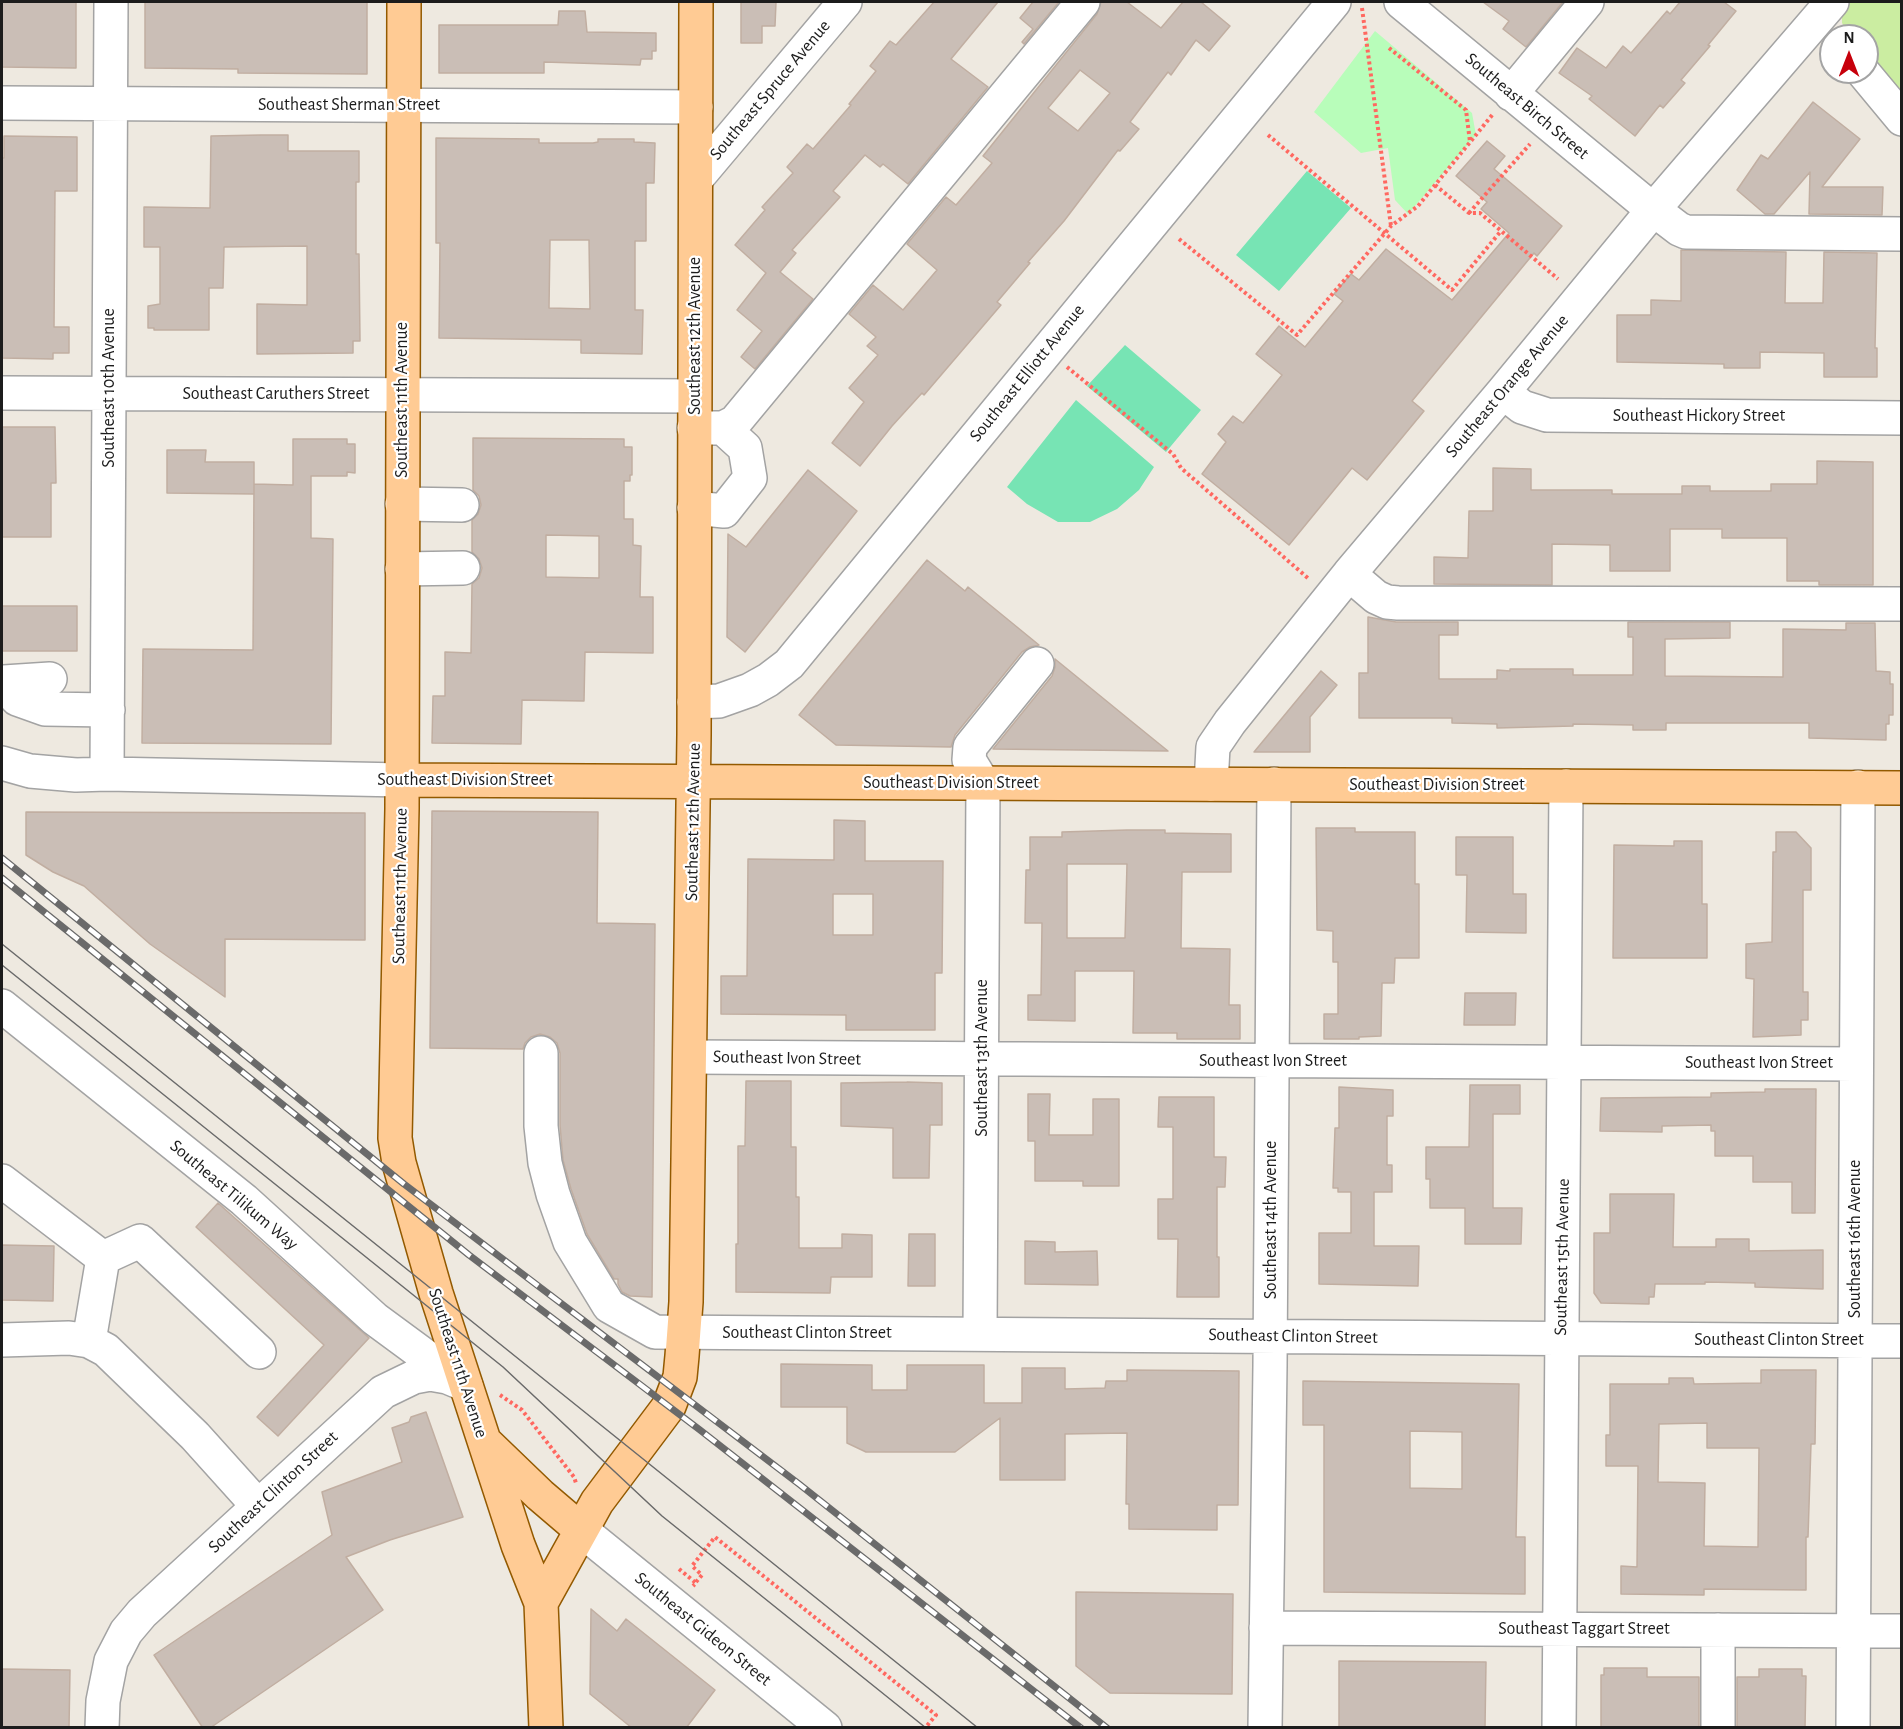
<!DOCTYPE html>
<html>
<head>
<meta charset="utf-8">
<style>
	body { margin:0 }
	#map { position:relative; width:1903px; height:1729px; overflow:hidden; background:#eee9e0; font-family:"Alegreya Sans",sans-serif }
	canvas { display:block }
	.frame { position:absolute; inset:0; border:3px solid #1c1c1c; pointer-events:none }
	.north { position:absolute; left:1819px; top:24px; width:60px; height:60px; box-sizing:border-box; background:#fff; border:2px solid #a4a4a4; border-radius:50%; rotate:0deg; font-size:16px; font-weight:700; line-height:24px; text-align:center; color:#1c1c1c }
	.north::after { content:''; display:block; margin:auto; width:21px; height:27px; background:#c7000b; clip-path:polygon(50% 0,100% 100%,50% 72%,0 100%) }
</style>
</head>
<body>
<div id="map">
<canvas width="1903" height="1729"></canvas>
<div class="frame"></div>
<div class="north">N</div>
</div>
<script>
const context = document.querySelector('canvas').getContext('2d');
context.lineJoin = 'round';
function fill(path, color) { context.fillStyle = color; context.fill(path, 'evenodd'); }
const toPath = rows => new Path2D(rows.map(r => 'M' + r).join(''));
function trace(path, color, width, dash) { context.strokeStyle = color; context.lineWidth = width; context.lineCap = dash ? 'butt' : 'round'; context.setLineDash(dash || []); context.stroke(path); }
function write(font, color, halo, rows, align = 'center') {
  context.font = font + ' "Alegreya Sans",sans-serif'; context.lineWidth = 4.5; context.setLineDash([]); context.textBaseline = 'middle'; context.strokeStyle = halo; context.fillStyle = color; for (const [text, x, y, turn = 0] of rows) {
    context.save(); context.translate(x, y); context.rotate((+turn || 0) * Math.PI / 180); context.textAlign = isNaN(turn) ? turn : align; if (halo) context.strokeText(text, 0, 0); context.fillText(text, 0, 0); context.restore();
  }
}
fill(toPath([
	[1849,2,1901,2,1901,97,1867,55,1867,36,1851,36,1842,23,1842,11]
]), '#cbeda1');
fill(toPath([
	[1375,31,1472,113,1476,135,1408,214,1395,200,1388,148,1361,153,1314,112]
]), '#b8fdba');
fill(toPath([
	[1307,171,1351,208,1279,291,1236,255],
	[1125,345,1201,410,1166,452,1087,386],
	[1076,400,1154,467,1139,490,1117,509,1090,522,1058,522,1027,504,1007,487]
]), '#77e4b4');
const building = toPath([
	[2,2,76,2,76,68,2,67,2,2],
	[145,2,367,2,367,74,238,73,238,69,145,68,145,2],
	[741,2,776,2,775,26,762,26,762,43,741,43,741,2],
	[934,2,998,2,951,59,988,87,908,184,883,164,880,167,865,155,833,191,840,197,792,250,796,253,780,272,813,299,755,369,741,357,762,331,737,310,766,273,735,245,765,210,762,207,793,173,787,167,807,144,813,149,851,105,849,104,876,71,870,66,890,41,896,45,934,2],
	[1033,2,1059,2,1024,44,1022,42,1033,29,1020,18,1033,2],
	[1101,2,1127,2,1161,28,1183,2,1201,2,1230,26,1209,51,1196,40,1171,75,1168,72,1130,122,1139,129,1120,151,1118,150,1064,221,1028,262,1030,263,997,302,1001,305,924,395,922,393,892,426,860,466,832,443,864,402,849,388,878,355,867,346,876,337,849,314,873,285,903,310,937,270,907,244,946,197,956,205,992,163,983,156,1097,14,1101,2],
	[1080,70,1110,93,1078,131,1048,108,1080,70],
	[1483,2,1563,2,1526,47,1503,29,1509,21,1483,2],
	[1680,2,1724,2,1736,11,1708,45,1710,46,1681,80,1685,83,1663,108,1660,105,1635,136,1589,99,1592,96,1559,73,1577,48,1606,68,1623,46,1631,53,1667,11,1670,14,1680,2],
	[559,11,585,11,587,32,656,33,656,51,652,51,652,59,641,59,640,65,544,62,544,73,439,73,439,25,558,25,559,11],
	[1813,102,1860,139,1822,187,1883,187,1882,215,1809,214,1810,172,1774,214,1765,214,1737,190,1761,155,1768,159,1813,102],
	[261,135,288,135,288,151,359,151,359,182,356,182,356,254,359,254,360,341,353,341,353,353,257,354,257,304,307,305,307,246,224,247,223,288,209,288,209,330,154,330,154,328,148,328,148,306,160,304,160,247,144,247,144,207,210,208,211,136,261,135],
	[4,136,77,137,77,191,55,191,54,327,69,327,69,353,53,353,53,359,2,358,2,158,4,158,4,136],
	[436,138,539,139,539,143,593,143,598,142,598,139,634,139,634,142,655,143,654,183,646,183,646,241,635,241,635,310,643,310,642,354,581,353,581,340,439,338,440,243,436,243,436,138],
	[550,240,589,240,590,309,549,308,550,240],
	[1487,141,1505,156,1494,169,1562,226,1537,256,1534,253,1412,401,1424,411,1367,480,1352,468,1289,545,1202,474,1226,442,1218,434,1233,416,1243,423,1282,375,1256,354,1279,326,1305,347,1343,301,1334,294,1351,274,1359,280,1386,249,1452,300,1509,233,1481,209,1487,202,1456,176,1487,141],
	[1681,250,1786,252,1785,303,1823,303,1824,252,1877,253,1875,348,1877,348,1877,377,1824,377,1824,353,1760,352,1760,368,1724,368,1724,364,1617,362,1617,315,1651,315,1651,300,1681,301,1681,250],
	[2,427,55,427,56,483,51,483,51,537,2,537,2,427],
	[473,438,624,439,624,447,632,447,632,475,630,475,630,481,624,481,624,519,633,519,633,545,641,546,640,597,653,597,653,653,585,652,584,701,522,700,521,744,432,743,433,696,445,696,445,652,471,653,472,584,479,578,482,568,479,559,472,552,472,520,478,514,481,505,479,496,473,490,473,438],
	[546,535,599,536,599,578,546,577,546,535],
	[293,439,347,439,347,444,355,444,355,473,347,472,347,476,311,476,311,538,333,539,331,744,142,743,143,649,253,650,254,484,293,485,293,439],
	[167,450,206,450,205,462,254,462,254,494,167,493,167,450],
	[1817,461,1873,462,1873,585,1819,585,1819,581,1787,581,1787,538,1722,538,1722,529,1670,529,1670,571,1610,571,1610,545,1552,544,1552,585,1434,584,1434,557,1468,558,1469,511,1493,511,1493,468,1531,469,1531,490,1612,490,1612,494,1682,494,1682,486,1710,486,1710,491,1771,491,1771,484,1817,484,1817,461],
	[808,470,857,511,745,652,727,637,728,534,746,547,808,470],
	[927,560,965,591,968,587,1039,645,1030,647,1022,652,955,735,951,747,836,745,799,715,927,560],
	[2,606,77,606,77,651,2,651,2,606],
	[1368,617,1396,622,1458,622,1458,635,1439,635,1439,679,1497,679,1497,670,1510,671,1510,669,1573,669,1573,675,1633,675,1633,637,1628,637,1628,622,1730,622,1730,638,1665,639,1665,676,1783,677,1783,629,1846,630,1846,623,1875,623,1876,671,1890,672,1890,684,1893,684,1893,715,1889,715,1889,724,1886,724,1886,740,1809,738,1809,723,1666,723,1666,730,1633,730,1633,725,1573,724,1573,726,1497,728,1497,724,1452,723,1452,718,1359,718,1359,673,1368,673,1368,617],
	[1055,659,1131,721,1168,751,993,749,1052,676,1055,667,1055,659],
	[1321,671,1337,685,1310,717,1310,752,1254,752,1321,671],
	[432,811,598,812,597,923,655,924,652,1297,630,1296,622,1292,618,1284,618,1279,614,1279,587,1234,571,1189,563,1160,560,1125,560,1053,557,1043,550,1037,540,1034,531,1037,525,1043,523,1049,430,1048,432,811],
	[26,812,365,813,365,940,225,939,225,997,150,944,84,886,53,872,26,855,26,812],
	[834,820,865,821,865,861,943,861,942,973,935,973,935,1030,846,1030,846,1015,721,1014,721,976,747,976,748,859,834,860,834,820],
	[833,894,873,894,873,935,833,935,833,894],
	[1316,828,1355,828,1355,832,1415,832,1415,884,1419,884,1419,958,1395,958,1394,983,1382,983,1381,1036,1359,1037,1359,1039,1324,1039,1324,1014,1338,1014,1338,962,1333,962,1333,931,1317,930,1316,828],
	[1127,830,1165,830,1165,833,1231,834,1231,872,1182,872,1181,948,1230,949,1229,1005,1240,1005,1240,1039,1177,1039,1177,1033,1133,1033,1134,971,1075,971,1075,1021,1028,1020,1028,995,1041,995,1042,923,1025,923,1026,870,1030,870,1030,837,1062,837,1062,832,1127,830],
	[1067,864,1127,864,1125,938,1067,938,1067,864],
	[1776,832,1796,832,1811,848,1811,890,1803,890,1803,992,1808,992,1808,1020,1801,1020,1801,1035,1753,1037,1754,979,1746,978,1746,944,1772,942,1773,852,1776,852,1776,832],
	[1456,837,1513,837,1513,894,1526,894,1526,933,1466,932,1467,875,1456,875,1456,837],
	[1674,841,1702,841,1702,904,1707,904,1707,958,1613,958,1614,845,1674,846,1674,841],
	[1465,993,1516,993,1515,1025,1464,1025,1465,993],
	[746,1081,791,1081,791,1147,796,1147,796,1197,799,1197,799,1248,842,1248,842,1234,872,1235,872,1277,831,1277,830,1293,736,1292,736,1244,738,1244,738,1146,745,1146,746,1081],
	[907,1082,942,1083,942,1125,930,1125,929,1178,893,1178,893,1128,841,1126,841,1083,907,1082],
	[1470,1085,1520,1085,1520,1114,1493,1114,1493,1208,1522,1208,1521,1244,1465,1244,1465,1208,1430,1208,1430,1179,1426,1179,1426,1147,1469,1147,1470,1085],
	[1339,1087,1393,1090,1393,1116,1387,1116,1387,1165,1392,1165,1392,1192,1374,1192,1374,1246,1419,1246,1418,1286,1319,1284,1319,1233,1351,1233,1351,1192,1338,1192,1338,1188,1333,1188,1335,1128,1339,1128,1339,1087],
	[1765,1089,1816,1089,1815,1213,1792,1213,1792,1182,1753,1182,1753,1156,1715,1156,1715,1131,1711,1131,1711,1125,1662,1126,1662,1132,1600,1131,1601,1098,1711,1097,1711,1093,1765,1092,1765,1089],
	[1028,1094,1050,1094,1049,1135,1093,1135,1093,1099,1119,1099,1119,1186,1083,1186,1083,1181,1035,1181,1035,1141,1028,1141,1028,1094],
	[1159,1097,1214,1097,1214,1157,1226,1157,1225,1187,1217,1187,1217,1257,1219,1257,1219,1297,1177,1297,1178,1239,1158,1239,1158,1199,1173,1199,1173,1127,1158,1127,1159,1097],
	[1610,1194,1674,1194,1673,1247,1716,1247,1716,1239,1749,1239,1749,1251,1823,1250,1823,1289,1755,1287,1755,1283,1705,1282,1705,1284,1655,1284,1654,1297,1649,1297,1649,1304,1601,1303,1594,1293,1594,1233,1610,1233,1610,1194],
	[218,1203,369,1338,278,1436,257,1417,324,1345,196,1227,218,1203],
	[909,1234,935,1234,935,1286,908,1286,909,1234],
	[1025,1241,1055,1242,1055,1252,1097,1251,1098,1285,1025,1284,1025,1241],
	[2,1245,54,1246,53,1301,2,1300,2,1245],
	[781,1364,872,1365,872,1390,907,1390,907,1365,984,1365,984,1403,1022,1403,1022,1368,1065,1368,1065,1389,1105,1388,1106,1381,1127,1381,1127,1370,1239,1371,1238,1505,1217,1505,1217,1530,1129,1529,1129,1504,1126,1504,1127,1433,1065,1434,1065,1480,1000,1480,1000,1418,955,1452,866,1452,847,1443,847,1407,781,1407,781,1364],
	[1761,1370,1816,1370,1815,1444,1811,1444,1808,1537,1806,1537,1806,1590,1704,1589,1704,1595,1621,1594,1621,1566,1637,1567,1638,1466,1606,1466,1606,1435,1610,1435,1610,1384,1669,1384,1669,1378,1693,1378,1694,1384,1761,1383,1761,1370],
	[1707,1423,1707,1448,1759,1448,1758,1547,1704,1546,1705,1483,1658,1482,1659,1424,1707,1423],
	[1303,1381,1519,1384,1516,1537,1525,1537,1525,1594,1324,1592,1324,1425,1303,1425,1303,1381],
	[1410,1431,1462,1432,1462,1489,1410,1488,1410,1431],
	[426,1412,463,1517,390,1540,346,1557,383,1610,210,1728,203,1728,154,1655,332,1535,322,1492,402,1462,392,1428,409,1422,411,1417,426,1412],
	[1076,1592,1233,1594,1232,1694,1110,1693,1076,1666,1076,1592],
	[591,1609,617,1631,626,1619,715,1690,686,1728,632,1728,590,1694,591,1609],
	[1339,1661,1486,1662,1485,1728,1339,1728,1339,1661],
	[1604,1668,1647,1668,1647,1677,1699,1677,1699,1728,1601,1728,1601,1675,1604,1675,1604,1668],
	[2,1669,70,1670,69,1728,2,1728,2,1669],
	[1759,1669,1802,1669,1802,1676,1806,1676,1805,1728,1737,1728,1737,1677,1759,1677,1759,1669]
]);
fill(building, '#cabeb6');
trace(building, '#c1aea1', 1.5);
const minor = toPath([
	[1401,2,1641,200,1679,229,1686,232,1902,234],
	[1863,72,1902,119],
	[1511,94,1587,2],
	[2,103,696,107],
	[696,179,845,2],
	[1503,392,1522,407,1547,415,1902,418],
	[2,393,694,396],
	[694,428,723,428,735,422,1083,2],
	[402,504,462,505],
	[694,508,724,511,750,478,745,448,723,428],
	[402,569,463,568],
	[1349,574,1376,597,1387,602,1398,603,1902,604],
	[50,679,4,682,17,699,45,709,108,710],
	[694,702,719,701,750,690,768,680,789,664,1334,2],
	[2,763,30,771,76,775,107,774,402,780],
	[107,774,111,2],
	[1211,784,1213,747,1230,722,1349,574,1503,392,1653,210,1832,2],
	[2,1006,244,1200,375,1319,466,1386],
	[541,1053,541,1126,545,1163,553,1194,570,1242,609,1306,655,1332,1902,1341],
	[690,1057,1855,1064],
	[2,1181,103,1258,89,1341],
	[103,1258,140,1241,259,1352],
	[980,1334,983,783,969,760,970,747,1037,664],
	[2,1340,69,1338,89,1341,106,1350,195,1436,258,1506],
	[581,1530,825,1728],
	[1266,1628,1902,1631],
	[1718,1630,1718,1728],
	[102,1728,103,1701,111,1661,126,1632,142,1613,383,1392,414,1377,430,1374,447,1377,459,1382],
	[1265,1728,1270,1366,1274,784],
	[1559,1728,1566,786],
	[1853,1728,1858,787]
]);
const major = toPath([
	[404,2,402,809,395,1138,399,1163,436,1293,518,1545,541,1603,546,1728],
	[402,780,1902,788],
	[487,1444,540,1495,581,1530],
	[541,1603,597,1502,669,1406,680,1377,682,1356,686,1302,694,735,696,2]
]);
trace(minor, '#a3a3a3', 36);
trace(major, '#935a00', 36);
trace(toPath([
	[1362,8,1391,226],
	[1389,48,1466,110,1470,142],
	[1268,135,1452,290,1501,231],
	[1435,185,1469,213,1480,213,1558,279],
	[1469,213,1530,144],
	[1179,239,1297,335,1391,226,1418,206,1493,114],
	[1067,367,1173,454,1181,468,1309,579],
	[500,1395,522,1410,574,1477,576,1483],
	[679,1569,696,1583,693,1586],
	[696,1582,702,1575,692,1566,715,1537,936,1715,925,1728]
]), '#ff6860', 4, [3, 3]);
trace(minor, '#fff', 33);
trace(major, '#ffcb94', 33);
trace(toPath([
	[2,944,978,1728],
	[2,965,503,1367,662,1516,926,1728]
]), '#6a6a6a', 1.5);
const rail = toPath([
	[2,858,404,1184,799,1484,1107,1728],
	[2,878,469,1255,700,1430,1081,1728]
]);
trace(rail, '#6a6a6a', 7);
trace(rail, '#fff', 4.5, [14]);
write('18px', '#1c1c1c', '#fff', [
	["Southeast Spruce Avenue",770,90,-50],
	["Southeast Sherman Street",349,105],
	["Southeast Birch Street",1527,106,40],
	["Southeast 12th Avenue",695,336,-90],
	["Southeast Elliott Avenue",1027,373,-51],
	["Southeast Orange Avenue",1507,386,-50],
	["Southeast 10th Avenue",109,388,-90],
	["Southeast Caruthers Street",276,394],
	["Southeast 11th Avenue",402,400,-90],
	["Southeast Hickory Street",1699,416],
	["Southeast Division Street",465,780],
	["Southeast Division Street",951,783],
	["Southeast Division Street",1437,785],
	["Southeast 12th Avenue",693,822,-89],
	["Southeast 11th Avenue",400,886,-89],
	["Southeast Ivon Street",787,1058,1],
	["Southeast 13th Avenue",982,1058,-90],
	["Southeast Ivon Street",1273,1061],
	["Southeast Ivon Street",1759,1063],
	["Southeast Tilikum Way",234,1195,40],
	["Southeast 14th Avenue",1271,1220,-90],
	["Southeast 16th Avenue",1855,1239,-90],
	["Southeast 15th Avenue",1562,1257,-89],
	["Southeast Clinton Street",807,1333],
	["Southeast Clinton Street",1293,1336,1],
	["Southeast Clinton Street",1779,1340],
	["Southeast 11th Avenue",458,1363,72],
	["Southeast Clinton Street",273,1492,-43],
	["Southeast Gideon Street",703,1629,39],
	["Southeast Taggart Street",1584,1629]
]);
</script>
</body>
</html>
